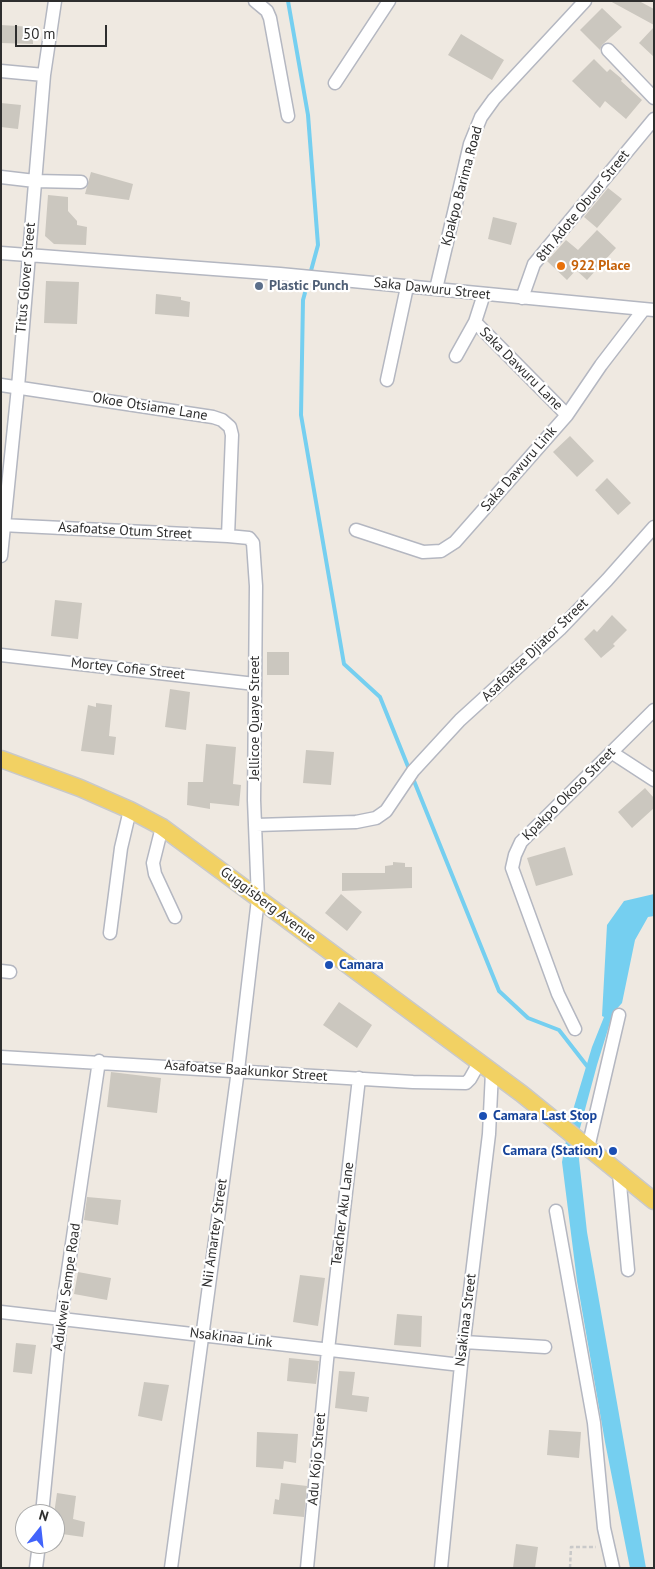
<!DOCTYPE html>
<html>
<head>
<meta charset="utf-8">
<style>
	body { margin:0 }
	#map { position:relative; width:655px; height:1569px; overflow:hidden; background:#efe9e1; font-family:"PT Sans",sans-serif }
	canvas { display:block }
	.frame { position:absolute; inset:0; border:2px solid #2e2e2e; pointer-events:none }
	.north { position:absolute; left:15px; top:1504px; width:50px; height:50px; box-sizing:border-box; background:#fff; border:1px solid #ababab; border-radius:50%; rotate:16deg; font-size:14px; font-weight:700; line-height:20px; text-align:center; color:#2e2e2e }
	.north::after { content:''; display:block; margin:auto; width:18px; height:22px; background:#4264fb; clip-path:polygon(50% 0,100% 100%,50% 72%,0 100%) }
	.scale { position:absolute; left:15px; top:25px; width:92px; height:22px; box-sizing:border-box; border:2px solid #2e2e2e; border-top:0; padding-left:6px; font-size:15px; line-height:18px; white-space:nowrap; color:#2e2e2e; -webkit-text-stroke:4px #fff; paint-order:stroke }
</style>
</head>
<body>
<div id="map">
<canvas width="655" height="1569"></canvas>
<div class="frame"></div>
<div class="north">N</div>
<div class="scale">50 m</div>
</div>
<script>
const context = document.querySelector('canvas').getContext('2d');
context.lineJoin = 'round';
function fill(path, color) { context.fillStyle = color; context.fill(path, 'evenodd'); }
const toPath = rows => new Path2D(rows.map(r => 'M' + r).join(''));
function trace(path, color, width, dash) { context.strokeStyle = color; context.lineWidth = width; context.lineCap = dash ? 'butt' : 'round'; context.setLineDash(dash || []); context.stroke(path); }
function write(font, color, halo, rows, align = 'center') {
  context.font = font + ' "PT Sans",sans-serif'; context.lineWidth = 4.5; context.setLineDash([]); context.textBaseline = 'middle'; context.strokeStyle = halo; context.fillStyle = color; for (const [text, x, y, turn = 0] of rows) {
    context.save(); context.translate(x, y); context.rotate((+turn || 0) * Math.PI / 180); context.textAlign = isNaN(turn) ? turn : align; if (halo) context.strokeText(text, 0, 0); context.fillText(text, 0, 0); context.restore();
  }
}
fill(toPath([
	[654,894,654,916,648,917,635,940,622,1003,613,1013,597,1065,580,1128,578,1150,587,1232,646,1568,630,1568,605,1442,577,1281,562,1162,570,1120,592,1047,604,1017,602,1016,607,925,624,901]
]), '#75cff0');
trace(toPath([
	[288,1,308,115,318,245,303,300,301,415,344,664,380,697,409,769],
	[412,776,499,991,528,1018,559,1030,587,1066]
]), '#75cff0', 4);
fill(toPath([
	[610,1,639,1,654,9,654,25],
	[602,8,622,27,602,45,600,50,580,30],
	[1,25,33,27,33,44,1,43],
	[654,27,654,57,639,43],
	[461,34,504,60,492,80,448,55],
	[594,59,607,72,610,69,622,79,621,81,642,100,626,119,605,101,600,108,572,81],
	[1,103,21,105,18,129,1,127],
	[91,172,133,184,129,200,85,194],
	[608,188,622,199,597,228,584,217],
	[48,195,68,197,68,211,77,221,77,225,87,227,86,245,54,244,45,236],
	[493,217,517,223,511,245,488,239],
	[597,230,616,248,587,280,576,270,567,280,547,261,566,240,578,250],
	[46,281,79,282,77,324,44,323],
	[156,294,181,297,181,300,190,302,189,317,155,314],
	[570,436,594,461,577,477,553,452],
	[607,478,631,503,618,515,595,490],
	[55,600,82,603,78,639,51,636],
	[612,615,627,630,613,644,615,646,601,658,584,639,594,629,597,632],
	[267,652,289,652,289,675,267,675],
	[170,689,190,692,186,730,165,727],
	[96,703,112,705,109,736,116,737,114,755,81,751,88,705,96,707],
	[206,744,236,747,233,784,241,785,239,806,210,803,210,809,187,805,188,782,203,782],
	[306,750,334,752,331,785,303,783],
	[645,788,654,798,654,808,632,828,618,812],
	[565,847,573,875,536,886,527,858],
	[393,862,405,863,405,867,412,867,412,888,342,891,342,873,385,873,385,866,393,865],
	[341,894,362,912,347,931,325,913],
	[339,1002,372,1025,357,1048,323,1025],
	[111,1072,161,1078,157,1113,107,1107],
	[87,1197,121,1200,118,1225,84,1220],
	[78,1272,111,1278,107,1300,74,1294],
	[300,1275,325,1278,318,1326,293,1322],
	[397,1314,422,1316,421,1347,394,1345],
	[16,1343,36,1345,32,1374,13,1372],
	[289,1358,319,1361,316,1384,287,1381],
	[339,1371,355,1372,352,1395,369,1397,367,1412,335,1408],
	[144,1382,169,1385,162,1421,138,1416],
	[549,1430,581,1432,579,1458,547,1455],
	[257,1432,298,1434,296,1463,284,1461,283,1469,256,1467],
	[281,1483,307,1486,304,1517,273,1514,275,1499,279,1500],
	[57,1493,76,1496,73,1519,85,1522,83,1537,55,1533,54,1514],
	[516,1544,538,1547,535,1568,513,1568]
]), '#cbc7bf');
const minor = toPath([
	[255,1,267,11,270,18,288,116],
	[608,50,654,98],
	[1,71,44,75],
	[335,83,389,1],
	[1,177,35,181,81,182],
	[1,253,280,274,654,310],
	[436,289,470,144,481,117,494,99,585,1],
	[484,294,475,322,567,415],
	[522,298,534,264,654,119],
	[456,356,475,322],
	[387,380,407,287],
	[1,385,213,417,222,420,230,427,232,435,228,536],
	[1,525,228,536,249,538,253,543,256,586,254,800,258,899,238,1070,171,1568],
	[356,530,423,552,441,551,455,542,567,415,601,365,644,309],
	[1,556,18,387,44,75,55,1],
	[1,655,255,684],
	[611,752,654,780],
	[256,825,356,822,376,818,386,811,413,771,460,720,560,629,607,580,654,527],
	[162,827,153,863,155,874,175,917],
	[110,933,121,848,130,810],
	[1,971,10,972],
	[575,1029,558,994,512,868,515,855,521,842,654,710],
	[1,1057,413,1082,466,1083,470,1079,479,1063],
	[588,1148,619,1015],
	[619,1174,628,1270],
	[556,1211,594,1423,604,1528,613,1568],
	[1,1312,461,1365],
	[464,1342,545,1347],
	[42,1514,61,1318,99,1061],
	[36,1568,39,1544],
	[307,1568,328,1350,359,1078],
	[441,1568,461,1365,489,1134,492,1072]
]);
const major = toPath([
	[1,759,80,788,130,810,162,827,522,1094,654,1201]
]);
trace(minor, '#b4b7c1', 15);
trace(major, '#c9c9c9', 19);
trace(toPath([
	[570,1568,571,1547,596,1547]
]), '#c9c9c9', 2.5, [4, 2.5]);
trace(minor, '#fff', 12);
trace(major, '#f2d163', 16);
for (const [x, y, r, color] of [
	[561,266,5,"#e8710a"],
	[259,286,5,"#5c6f8a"],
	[329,965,5,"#1a4fb4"],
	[483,1116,5,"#1a4fb4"],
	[613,1151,5,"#1a4fb4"]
]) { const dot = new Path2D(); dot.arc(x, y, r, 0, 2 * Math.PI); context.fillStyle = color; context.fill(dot); trace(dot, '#fff', 2); }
write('14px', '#2e2e2e', '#fff', [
	["Kpakpo Barima Road",462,186,-75],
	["8th Adote Obuor Street",583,206,-51],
	["Titus Glover Street",26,278,-85],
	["Saka Dawuru Street",432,289,6],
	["Saka Dawuru Lane",521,369,45],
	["Okoe Otsiame Lane",150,407,9],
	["Saka Dawuru Link",519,469,-49],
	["Asafoatse Otum Street",125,531,3],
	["Asafoatse Djiator Street",535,650,-44],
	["Mortey Cofie Street",128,669,6],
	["Jellicoe Quaye Street",255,718,-90],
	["Kpakpo Okoso Street",569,794,-45],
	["Guggisberg Avenue",268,905,37],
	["Asafoatse Baakunkor Street",246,1071,4],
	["Teacher Aku Lane",343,1214,-83],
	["Nii Amartey Street",215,1233,-82],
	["Adukwei Sempe Road",67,1287,-82],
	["Nsakinaa Street",466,1320,-83],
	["Nsakinaa Link",231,1338,7],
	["Adu Kojo Street",317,1459,-85]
]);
write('bold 14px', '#c56008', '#fff', [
	["922 Place",571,266]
], 'left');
write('bold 14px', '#4e5e75', '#fff', [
	["Plastic Punch",269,286]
], 'left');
write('bold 14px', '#164399', '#fff', [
	["Camara",339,965],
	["Camara Last Stop",493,1116],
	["Camara (Station)",603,1151,"right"]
], 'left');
</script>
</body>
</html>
